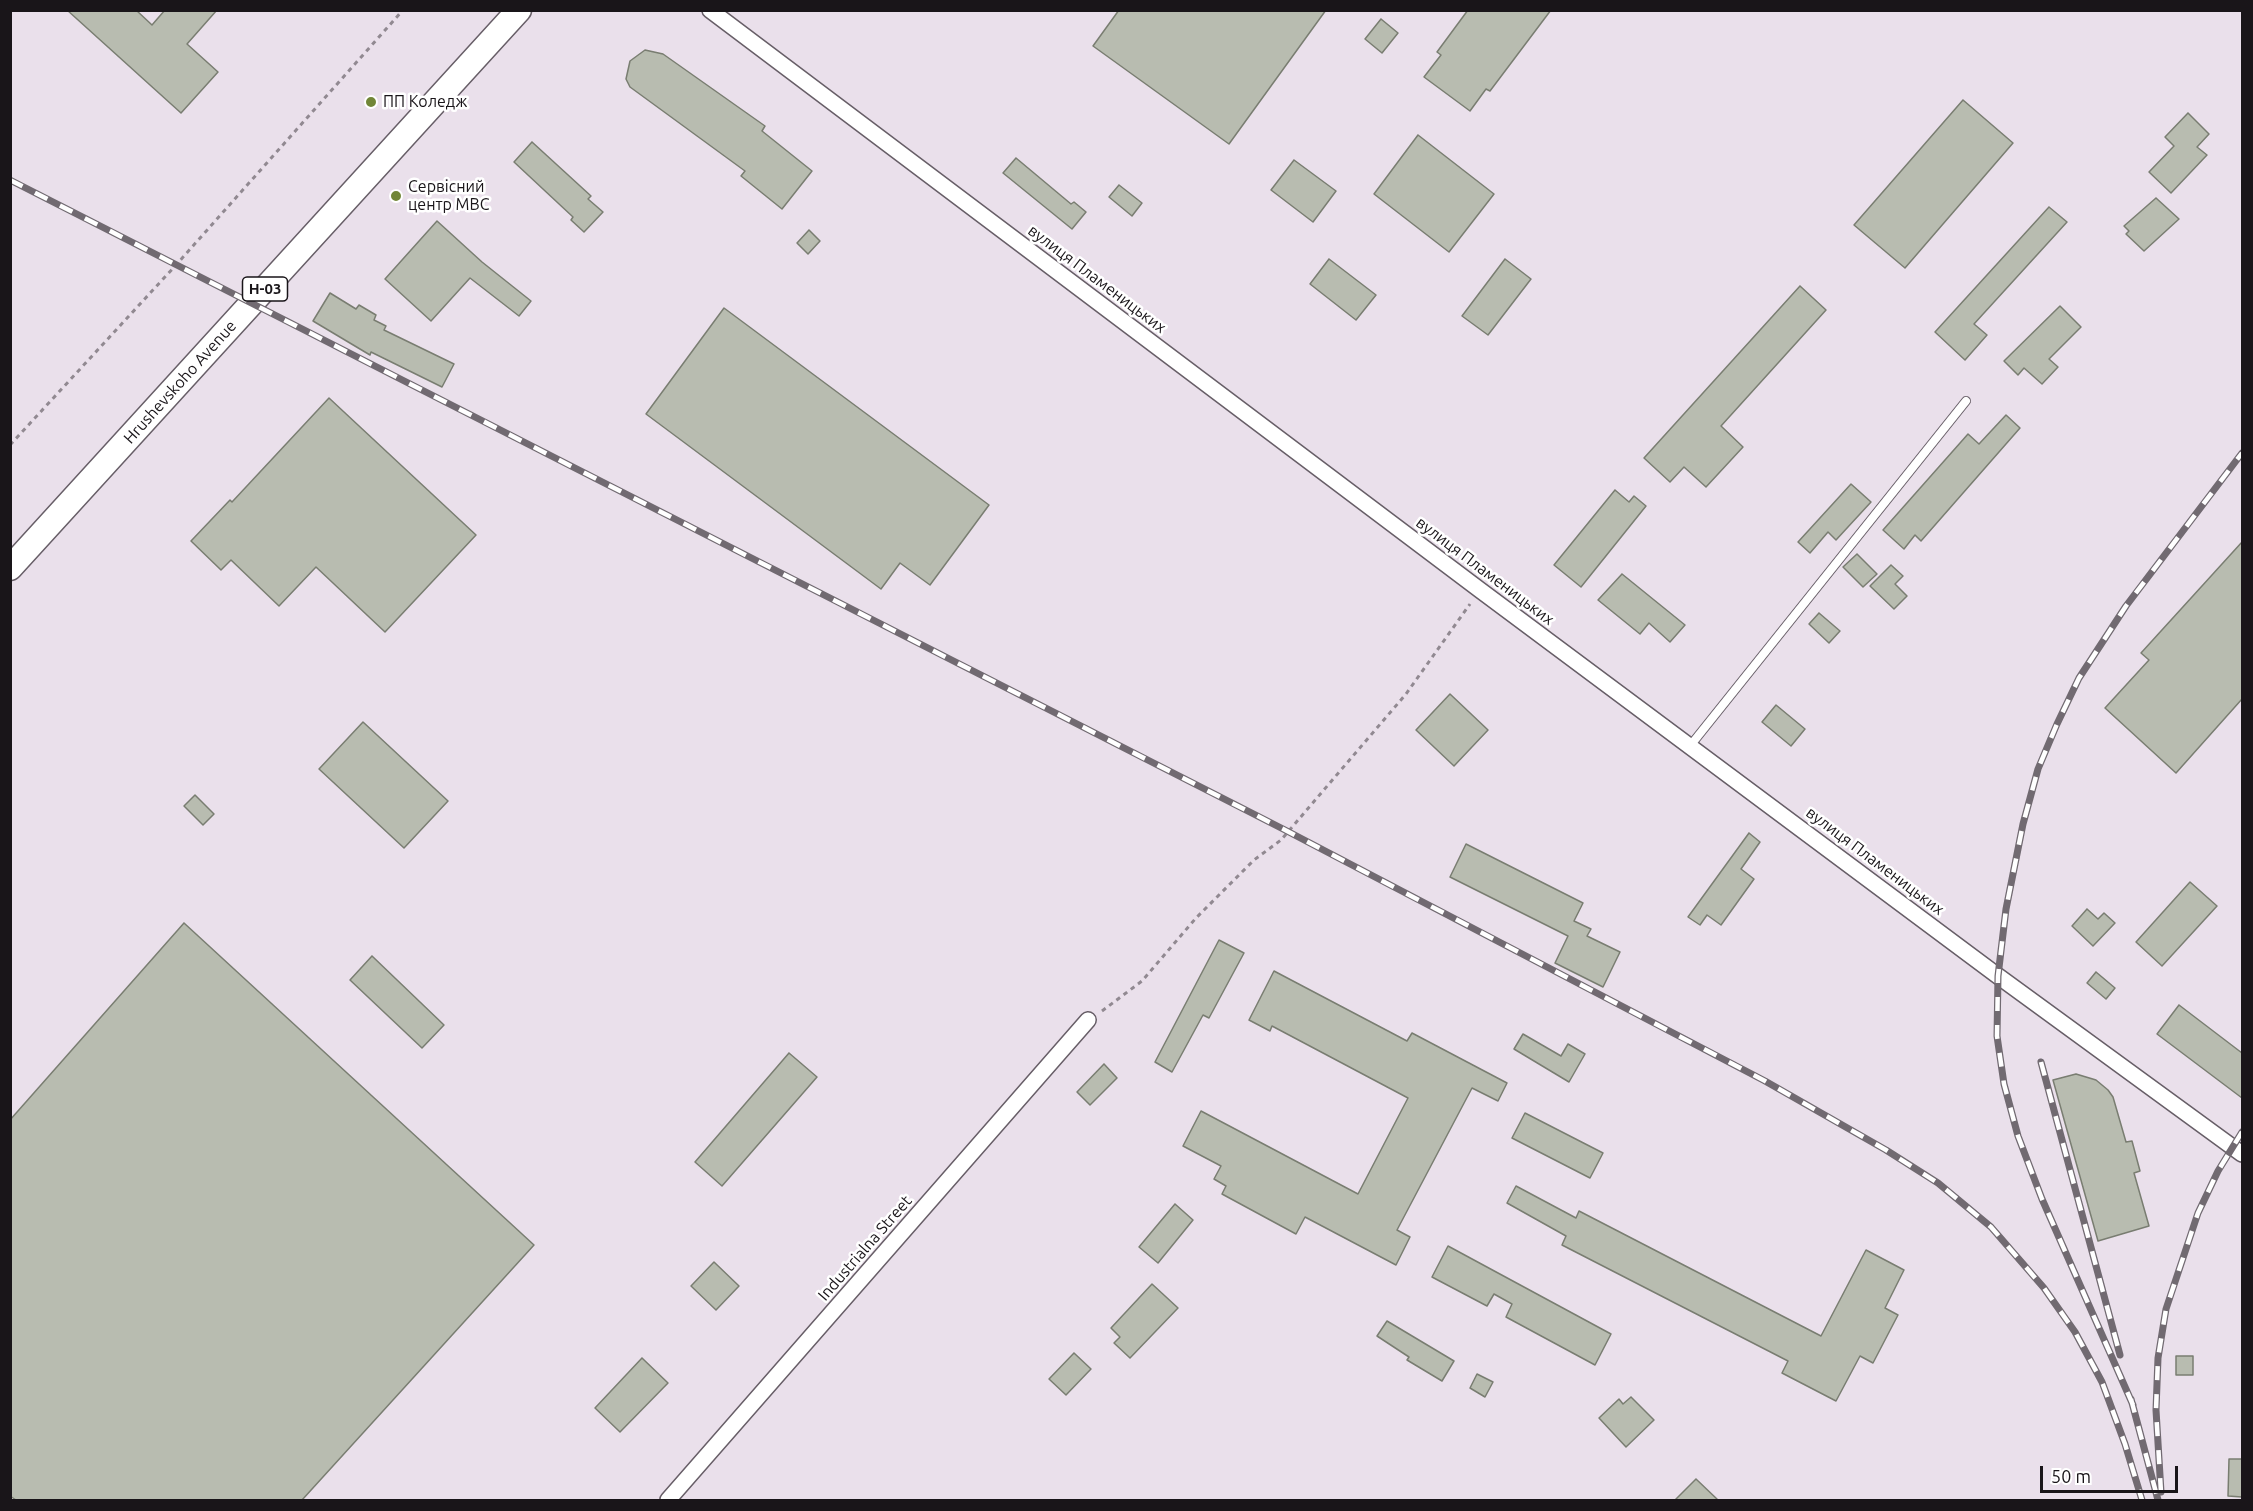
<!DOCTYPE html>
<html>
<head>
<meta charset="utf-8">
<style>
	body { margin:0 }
	#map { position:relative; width:2253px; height:1511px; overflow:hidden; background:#eae0eb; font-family:Ubuntu,sans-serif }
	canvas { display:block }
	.frame { position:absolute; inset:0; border:12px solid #191519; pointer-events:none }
	.scale { position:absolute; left:2040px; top:1466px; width:138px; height:27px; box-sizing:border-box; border:3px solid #191519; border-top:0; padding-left:8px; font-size:18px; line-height:21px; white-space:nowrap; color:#191519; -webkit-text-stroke:4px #fff; paint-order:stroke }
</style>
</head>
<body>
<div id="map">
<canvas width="2253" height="1511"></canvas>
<div class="frame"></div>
<div class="scale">50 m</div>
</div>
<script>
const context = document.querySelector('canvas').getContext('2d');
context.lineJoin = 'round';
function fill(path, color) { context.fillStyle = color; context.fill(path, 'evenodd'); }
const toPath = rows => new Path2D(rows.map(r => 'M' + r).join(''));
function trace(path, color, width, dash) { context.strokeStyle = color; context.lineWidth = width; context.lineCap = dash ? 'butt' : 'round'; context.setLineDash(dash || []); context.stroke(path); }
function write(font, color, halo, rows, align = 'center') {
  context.font = font + ' Ubuntu,sans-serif'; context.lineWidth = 5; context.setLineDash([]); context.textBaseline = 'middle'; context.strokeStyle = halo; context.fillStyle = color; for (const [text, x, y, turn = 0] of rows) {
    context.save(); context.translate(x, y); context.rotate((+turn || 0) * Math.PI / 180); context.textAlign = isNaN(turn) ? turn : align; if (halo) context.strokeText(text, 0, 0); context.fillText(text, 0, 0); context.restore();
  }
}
const building = toPath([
	[67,10,136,10,152,25,165,10,217,10,187,44,218,72,181,113,67,10],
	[1119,10,1326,10,1229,144,1093,46,1119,10],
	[1468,10,1551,10,1490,91,1486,89,1470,111,1424,77,1441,55,1437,52,1468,10],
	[1381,19,1398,33,1382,53,1365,39,1381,19],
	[645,50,663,54,765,126,762,131,812,171,782,209,741,176,745,171,630,87,626,79,630,61,645,50],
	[1963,100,2013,143,1905,268,1854,225,1963,100],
	[2188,113,2209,134,2197,147,2207,155,2171,193,2149,172,2174,146,2165,137,2188,113],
	[1418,135,1494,194,1449,252,1374,194,1418,135],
	[532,142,591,196,588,199,603,212,584,232,571,220,573,217,514,162,532,142],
	[1016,158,1071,204,1074,202,1086,212,1072,229,1003,173,1016,158],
	[1294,160,1336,191,1313,222,1271,190,1294,160],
	[1119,185,1142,203,1132,216,1109,197,1119,185],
	[2156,198,2179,219,2144,251,2126,234,2129,231,2124,226,2156,198],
	[2049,207,2067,222,1974,324,1987,335,1965,360,1935,332,2049,207],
	[437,221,482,262,531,301,519,316,470,278,431,321,385,279,437,221],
	[809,230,820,241,808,254,797,243,809,230],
	[1329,259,1376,295,1356,320,1310,284,1329,259],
	[1505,259,1531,279,1488,335,1462,316,1505,259],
	[1800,286,1826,310,1721,426,1743,447,1706,487,1684,467,1670,482,1644,458,1800,286],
	[330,293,356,309,359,305,376,315,374,320,386,326,384,330,454,364,442,387,371,352,370,355,313,321,330,293],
	[2060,306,2081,327,2049,359,2058,367,2042,384,2024,368,2018,375,2004,361,2060,306],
	[724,308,989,505,930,585,900,563,881,589,646,414,724,308],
	[329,398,476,535,385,632,316,567,279,606,231,560,221,570,191,541,230,500,232,502,329,398],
	[2006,415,2020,428,1921,541,1915,535,1904,549,1883,530,1968,434,1979,444,2006,415],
	[1851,484,1871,502,1836,540,1828,532,1810,553,1798,542,1851,484],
	[1615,490,1629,502,1634,496,1646,506,1581,587,1554,565,1615,490],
	[2242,542,2242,699,2176,773,2105,708,2149,660,2141,653,2242,542],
	[1857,554,1877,574,1863,587,1843,567,1857,554],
	[1891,565,1903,576,1895,584,1907,596,1894,609,1870,586,1891,565],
	[1622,574,1685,625,1670,642,1649,623,1640,634,1598,600,1622,574],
	[1819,613,1840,631,1829,643,1809,624,1819,613],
	[1450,694,1488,730,1454,766,1416,730,1450,694],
	[1776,705,1805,729,1791,746,1762,722,1776,705],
	[363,722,448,801,404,848,319,769,363,722],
	[195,795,214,814,203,825,184,806,195,795],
	[1749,833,1760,842,1741,869,1754,879,1721,925,1707,915,1700,925,1688,917,1749,833],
	[1466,844,1583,903,1574,921,1591,929,1587,936,1620,952,1603,987,1555,963,1568,936,1450,877,1466,844],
	[2190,882,2217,906,2162,966,2136,942,2190,882],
	[2087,909,2098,919,2104,913,2115,923,2093,946,2072,926,2087,909],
	[184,923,534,1245,302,1500,16,1500,10,1496,10,1120,184,923],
	[1219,940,1244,953,1209,1018,1203,1015,1172,1072,1155,1062,1219,940],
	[372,956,444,1025,422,1048,350,980,372,956],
	[1274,971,1407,1041,1412,1033,1507,1083,1498,1101,1472,1088,1397,1230,1410,1237,1396,1265,1305,1217,1296,1234,1222,1194,1226,1186,1214,1179,1221,1166,1183,1146,1201,1111,1358,1194,1408,1098,1272,1026,1270,1031,1249,1020,1274,971],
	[2096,972,2115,988,2106,999,2087,983,2096,972],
	[2179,1005,2242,1053,2242,1098,2157,1034,2179,1005],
	[1523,1034,1561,1056,1568,1044,1585,1054,1569,1082,1514,1049,1523,1034],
	[789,1053,817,1077,722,1186,695,1162,789,1053],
	[1104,1064,1117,1078,1090,1105,1077,1092,1104,1064],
	[2076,1074,2096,1080,2108,1090,2113,1097,2126,1142,2132,1141,2140,1171,2134,1173,2149,1226,2098,1241,2053,1080,2076,1074],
	[1525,1113,1603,1153,1590,1178,1512,1138,1525,1113],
	[1516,1186,1576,1218,1579,1211,1821,1336,1866,1250,1904,1270,1885,1308,1898,1315,1873,1363,1860,1356,1836,1401,1782,1373,1788,1361,1562,1245,1566,1236,1507,1203,1516,1186],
	[1175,1204,1193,1220,1158,1263,1139,1247,1175,1204],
	[1448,1246,1611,1334,1595,1365,1506,1317,1512,1304,1494,1294,1487,1306,1432,1277,1448,1246],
	[714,1262,739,1286,716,1310,691,1286,714,1262],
	[1152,1284,1178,1308,1130,1358,1114,1343,1120,1337,1111,1328,1152,1284],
	[1387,1321,1454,1361,1442,1381,1407,1360,1409,1357,1377,1336,1387,1321],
	[1074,1353,1091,1369,1066,1395,1049,1379,1074,1353],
	[2176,1356,2193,1356,2193,1375,2176,1375,2176,1356],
	[642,1358,668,1383,620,1432,595,1408,642,1358],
	[1477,1374,1493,1382,1485,1397,1470,1388,1477,1374],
	[1631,1397,1654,1420,1626,1447,1599,1418,1619,1399,1623,1404,1631,1397],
	[2229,1459,2242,1459,2242,1497,2228,1496,2229,1459],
	[1696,1479,1718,1500,1675,1500,1696,1479]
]);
fill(building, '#b8bcb0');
trace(building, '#797d71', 1.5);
const service = toPath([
	[1690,746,1966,401]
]);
const minor = toPath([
	[710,10,1480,590,1998,976,2242,1154],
	[668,1500,1088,1020]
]);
const primary = toPath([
	[10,568,519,10]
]);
trace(service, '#675e67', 10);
trace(minor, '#675e67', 18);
trace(primary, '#675e67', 27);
trace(toPath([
	[10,445,176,265,403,10],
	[1102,1011,1142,981,1196,918,1254,860,1281,840,1406,694,1470,604]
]), '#918991', 3, [4.5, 4.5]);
trace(service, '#fff', 8);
trace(minor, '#fff', 15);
trace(primary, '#fff', 24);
const rail = toPath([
	[10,180,1287,831,1765,1081,1886,1150,1938,1183,1991,1227,2044,1288,2075,1332,2102,1382,2125,1444,2142,1500],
	[2041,1062,2120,1355],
	[2131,1399,2158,1500],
	[2133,1405,2042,1199,2018,1136,2004,1084,1997,1036,1998,976,2006,909,2023,824,2038,769,2057,724,2079,678,2126,606,2242,453],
	[2161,1492,2156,1410,2158,1358,2166,1309,2198,1213,2218,1171,2242,1132]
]);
trace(rail, '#716a71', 7);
trace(rail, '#fff', 4.5, [14]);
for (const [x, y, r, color] of [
	[371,102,6,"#718637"],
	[396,196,6,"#718637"]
]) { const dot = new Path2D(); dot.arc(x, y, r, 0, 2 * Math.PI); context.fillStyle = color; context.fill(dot); trace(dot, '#fff', 2); }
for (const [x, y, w] of [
	[265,289,45]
]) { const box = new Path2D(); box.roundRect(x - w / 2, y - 12, w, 24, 4.5); context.fillStyle = '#fff'; context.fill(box); trace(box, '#191519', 1.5); }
write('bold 15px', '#191519', null, [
	["Н-03",265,289]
]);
write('16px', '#191519', '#fff', [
	["ПП Коледж",383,102],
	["Сервісний",408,187],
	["центр МВС",408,205]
], 'left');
write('16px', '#191519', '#fff', [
	["вулиця Пламеницьких",1097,279,37],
	["Hrushevskoho Avenue",180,382,-48],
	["вулиця Пламеницьких",1485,571,37],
	["вулиця Пламеницьких",1875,861,37],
	["Industrialna Street",865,1248,-49]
]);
</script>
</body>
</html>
